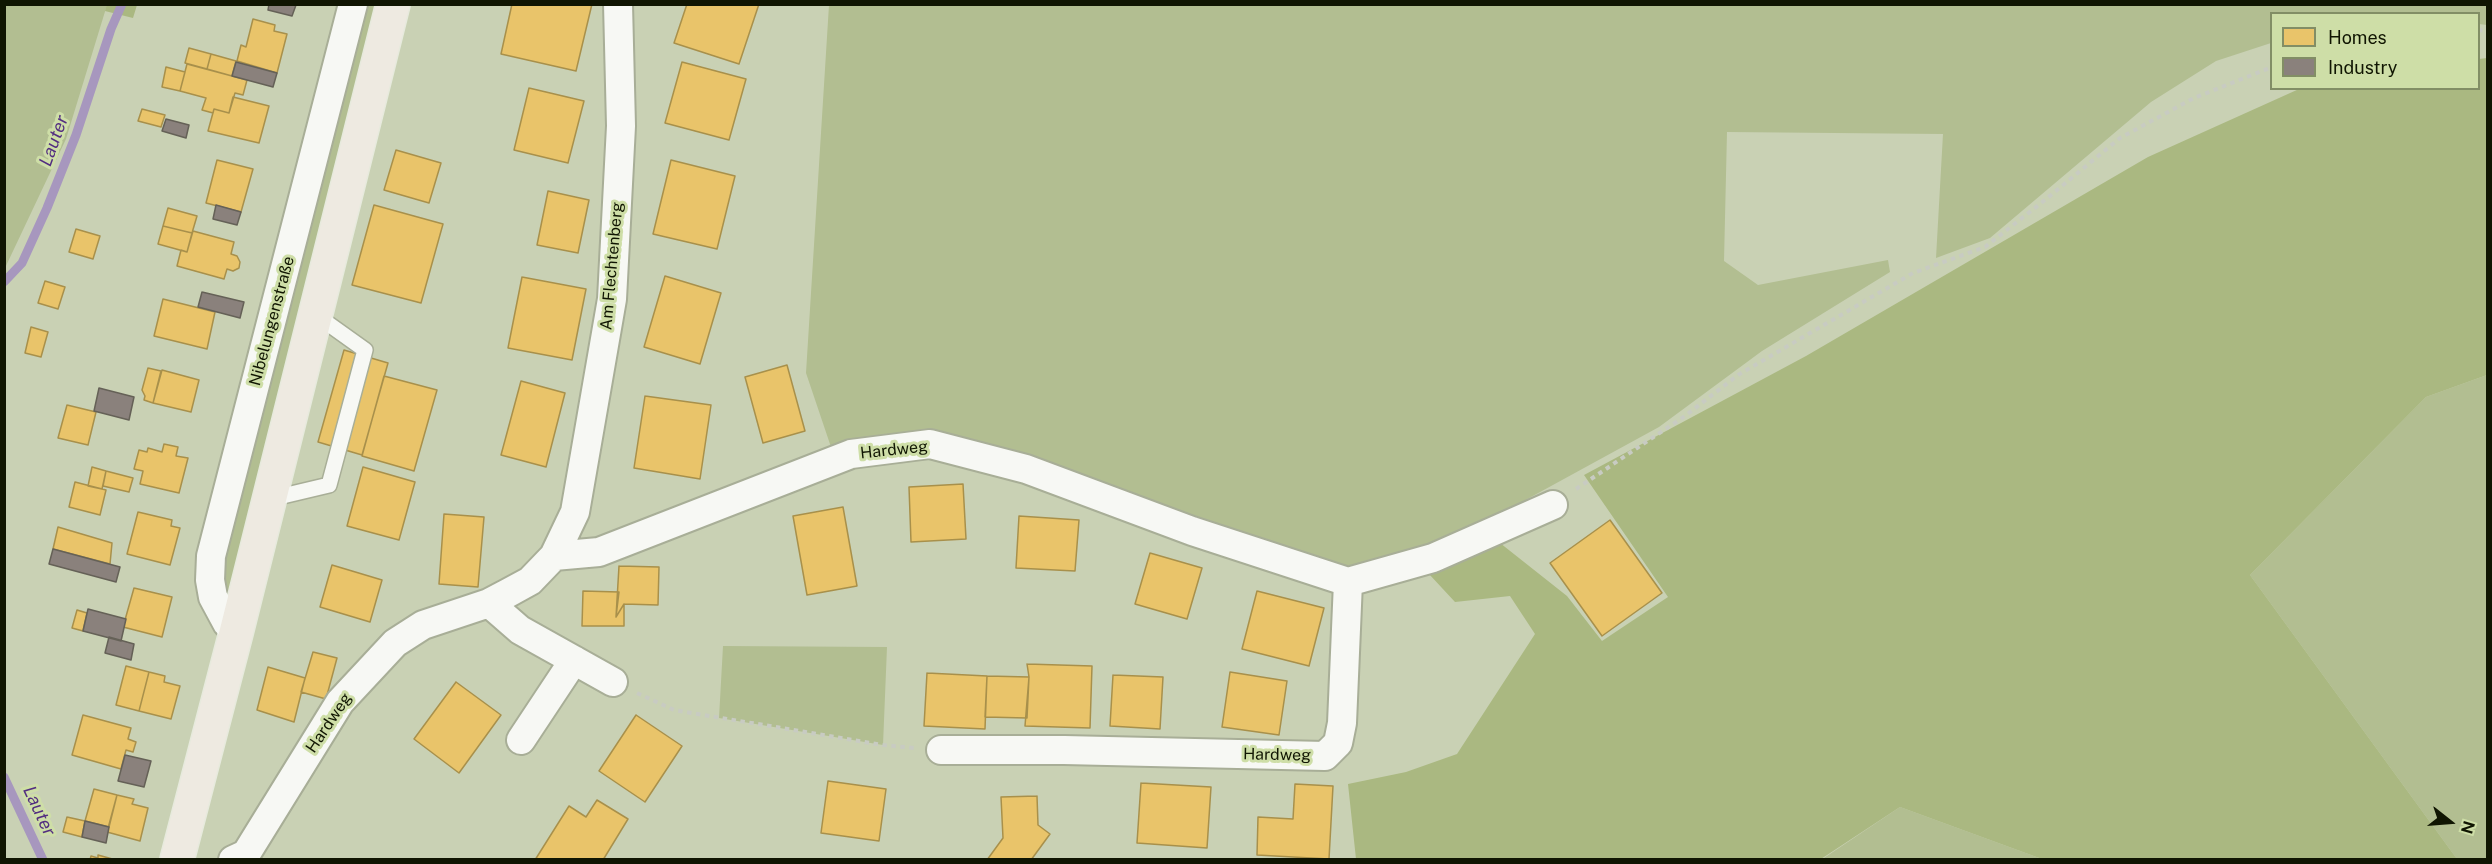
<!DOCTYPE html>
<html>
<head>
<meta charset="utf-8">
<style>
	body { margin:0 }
	#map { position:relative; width:2492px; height:864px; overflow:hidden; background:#c9d1b4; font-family:"Public Sans",sans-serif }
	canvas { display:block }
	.frame { position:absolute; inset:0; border:6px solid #101502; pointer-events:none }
	.legend { position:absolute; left:2270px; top:12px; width:210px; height:78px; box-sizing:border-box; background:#cedea7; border:2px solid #828e65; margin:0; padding:8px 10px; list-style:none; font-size:18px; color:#101502 }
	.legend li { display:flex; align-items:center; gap:12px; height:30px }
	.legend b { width:30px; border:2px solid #828e65 }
	.north { position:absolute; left:2420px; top:792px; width:60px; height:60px; -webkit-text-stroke:4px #cedea7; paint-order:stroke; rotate:107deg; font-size:16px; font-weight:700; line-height:24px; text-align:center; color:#101502 }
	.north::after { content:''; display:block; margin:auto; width:21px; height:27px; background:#101502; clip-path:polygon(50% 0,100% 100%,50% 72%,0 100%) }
</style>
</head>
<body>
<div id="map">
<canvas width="2492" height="864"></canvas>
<div class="frame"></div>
<ul class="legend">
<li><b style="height:16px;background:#e9c46a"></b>Homes</li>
<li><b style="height:16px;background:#8a817c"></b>Industry</li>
</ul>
<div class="north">N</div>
</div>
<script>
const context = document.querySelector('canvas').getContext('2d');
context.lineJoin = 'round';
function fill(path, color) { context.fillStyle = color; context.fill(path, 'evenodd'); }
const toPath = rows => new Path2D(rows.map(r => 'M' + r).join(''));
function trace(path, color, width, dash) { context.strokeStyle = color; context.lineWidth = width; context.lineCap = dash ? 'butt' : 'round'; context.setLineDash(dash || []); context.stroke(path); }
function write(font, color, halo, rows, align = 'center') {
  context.font = font + ' "Public Sans",sans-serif'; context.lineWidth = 6; context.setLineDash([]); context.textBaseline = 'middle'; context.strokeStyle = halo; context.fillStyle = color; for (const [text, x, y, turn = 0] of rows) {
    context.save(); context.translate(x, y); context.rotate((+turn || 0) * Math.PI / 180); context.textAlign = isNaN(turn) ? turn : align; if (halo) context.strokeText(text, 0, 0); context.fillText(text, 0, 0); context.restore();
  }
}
fill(toPath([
	[5,4,107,5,66,139,5,268],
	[364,5,380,5,231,592,224,593,216,588],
	[829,5,2487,5,2487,25,2479,24,2478,14,2272,14,2271,43,2216,61,2151,102,1990,238,1936,258,1943,134,1727,132,1724,261,1758,285,1888,260,1890,272,1762,351,1659,427,1445,544,1402,557,1347,566,1123,497,942,437,869,437,832,450,806,373],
	[2487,375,2487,859,2457,859,2250,575,2426,397],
	[723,646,887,647,883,745,719,718],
	[1900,807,2042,859,1821,860]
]), '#b2be91');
fill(toPath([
	[107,4,137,4,137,5,133,18,105,11],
	[2487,58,2487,375,2426,397,2250,575,2457,859,2042,859,1900,807,1821,859,1356,859,1348,784,1406,772,1457,754,1535,634,1510,596,1455,602,1429,574,1500,543,1567,596,1602,641,1668,597,1584,475,1806,356,2148,157,2299,89,2478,88,2479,59]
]), '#aab881');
const homes = toPath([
	[512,4,592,4,576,71,501,54,512,4],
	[687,4,759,4,739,64,674,43,687,4],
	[253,19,275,25,274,31,287,34,277,73,237,61,241,45,246,47,253,19],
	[189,48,211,54,207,69,185,63,189,48],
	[211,54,236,61,232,76,207,69,211,54],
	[682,62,746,79,729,140,665,123,682,62],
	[187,64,247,80,243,95,235,93,229,113,214,109,213,113,202,110,206,98,180,91,187,64],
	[166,67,185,72,180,91,162,87,166,67],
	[529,88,584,101,568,163,514,150,529,88],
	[233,97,269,106,259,143,208,131,214,109,229,113,233,97],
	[142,109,165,115,161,127,138,121,142,109],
	[396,150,441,163,429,203,384,190,396,150],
	[217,160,253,169,241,212,206,203,217,160],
	[671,160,735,176,717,249,653,234,671,160],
	[548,191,589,200,578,253,537,245,548,191],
	[374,205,443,224,421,303,352,285,374,205],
	[168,208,197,216,192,233,163,226,168,208],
	[163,226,192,233,187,252,158,244,163,226],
	[76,229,100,236,93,259,69,252,76,229],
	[193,231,234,242,231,254,237,256,240,262,239,268,233,271,227,269,224,279,177,266,181,250,187,252,193,231],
	[665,276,721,293,700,364,644,347,665,276],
	[522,277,586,289,572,360,508,348,522,277],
	[45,281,65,287,58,309,38,303,45,281],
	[163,299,215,312,207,349,154,336,163,299],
	[31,327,48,332,41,357,25,353,31,327],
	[344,350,388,363,362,455,318,442,344,350],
	[787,365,805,431,763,443,745,377,787,365],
	[148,368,161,371,153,403,144,400,145,396,142,390,148,368],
	[162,370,199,380,191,412,153,403,162,370],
	[384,376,437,390,414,471,362,456,384,376],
	[521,381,565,393,546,467,501,455,521,381],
	[645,396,711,405,700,479,634,468,645,396],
	[67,405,96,412,88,445,58,438,67,405],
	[164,444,178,447,176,456,188,458,179,493,140,484,143,471,134,469,139,450,147,452,148,448,162,452,164,444],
	[92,467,106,471,102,489,88,486,92,467],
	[363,467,415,482,399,540,347,526,363,467],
	[106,471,133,478,129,492,103,486,106,471],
	[75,482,106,490,100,515,69,507,75,482],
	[963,484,966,539,911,542,909,487,963,484],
	[843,507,857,586,807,595,793,516,843,507],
	[138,512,172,520,171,526,180,528,170,565,127,554,138,512],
	[444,514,484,517,478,587,439,584,444,514],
	[1019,516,1079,520,1075,571,1016,568,1019,516],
	[1610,520,1662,593,1602,636,1550,563,1610,520],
	[58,527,112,543,110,564,53,549,58,527],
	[1150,553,1202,568,1187,619,1135,604,1150,553],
	[332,565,382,580,370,622,320,607,332,565],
	[619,566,659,567,658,605,624,604,616,617,619,566],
	[134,588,172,597,162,637,123,627,134,588],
	[583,591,619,592,616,617,624,604,624,626,582,626,583,591],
	[1257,591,1324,608,1309,666,1242,649,1257,591],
	[77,610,87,613,83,631,72,628,77,610],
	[313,652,337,658,326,699,301,692,313,652],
	[1027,664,1092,666,1090,728,1025,726,1029,677,1027,664],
	[126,666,149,672,139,711,116,705,126,666],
	[268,667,305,678,294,722,257,710,268,667],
	[149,672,165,676,164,682,180,686,171,719,139,711,149,672],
	[1230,672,1287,681,1279,735,1222,727,1230,672],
	[927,673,987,676,985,729,924,726,927,673],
	[1113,675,1163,677,1160,729,1110,726,1113,675],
	[987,676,1029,677,1027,718,985,717,987,676],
	[456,682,501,715,459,773,414,739,456,682],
	[83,715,131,728,128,739,136,742,133,752,126,750,121,769,72,755,83,715],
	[636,715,682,746,645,802,599,771,636,715],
	[828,781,886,789,879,841,821,833,828,781],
	[1141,783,1211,787,1207,848,1137,843,1141,783],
	[1295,784,1333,786,1329,859,1257,855,1258,817,1293,819,1295,784],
	[94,789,117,795,109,827,85,821,94,789],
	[117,795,134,799,132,804,148,808,140,841,107,832,117,795],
	[1037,796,1038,825,1050,834,1031,860,987,860,1003,838,1001,797,1037,796],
	[597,800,628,819,603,860,535,860,569,806,586,817,597,800],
	[67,817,85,821,82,837,63,832,67,817],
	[98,855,116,860,90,860,91,856,98,858,98,855]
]);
fill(homes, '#e9c46a');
trace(homes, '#a8904b', 1.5);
const industry = toPath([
	[269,4,295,4,296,5,292,16,268,10,269,4],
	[236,62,277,73,273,87,232,76,236,62],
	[166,119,189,125,186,138,162,131,166,119],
	[216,205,241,212,237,225,213,219,216,205],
	[202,292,244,302,240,318,198,307,202,292],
	[99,388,134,397,129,420,94,411,99,388],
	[53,549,120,567,116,582,49,564,53,549],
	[88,609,126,619,121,641,83,631,88,609],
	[109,637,134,644,131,660,105,653,109,637],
	[125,755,151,761,144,787,118,781,125,755],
	[85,821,109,827,106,843,82,837,85,821]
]);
fill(industry, '#8a817c');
trace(industry, '#656157', 1.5);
trace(toPath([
	[4,282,22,263,47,208,76,135,111,29,122,4],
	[4,777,43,860]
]), '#a797be', 9);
const service = toPath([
	[270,499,329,485,365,350,316,315]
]);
const minor = toPath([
	[554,556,575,512,612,299,621,126,618,4],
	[489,603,520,630,613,682],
	[236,633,227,623,213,597,210,580,211,556,353,4],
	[521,740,574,660],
	[941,750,1064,750,1325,756,1338,743,1342,723,1348,582],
	[233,860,246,854,340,702,395,643,423,625,489,603,508,593,530,581,554,556,599,552,851,454,930,444,1026,469,1192,531,1348,582,1433,558,1553,505]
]);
const primary = toPath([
	[177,860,236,633,393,4]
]);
trace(service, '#a8ae97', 18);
trace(minor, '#a8ae97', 32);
trace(primary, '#e7eadd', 36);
trace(toPath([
	[2478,30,2488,31],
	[1576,489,1685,416,1738,375,1913,273,1985,247,2045,200,2120,138,2194,98,2272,67],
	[637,693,674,710,883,745,914,748]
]), '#c8cbc2', 4, [4.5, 4.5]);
trace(service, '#f7f8f4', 15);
trace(minor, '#f7f8f4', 28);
trace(primary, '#eeeae1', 33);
write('16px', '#101502', '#cedea7', [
	["Am Flechtenberg",612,266,-85],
	["Nibelungenstraße",272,321,-75],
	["Hardweg",894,450,-6],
	["Hardweg",329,723,-56],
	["Hardweg",1277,755,1]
]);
write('italic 18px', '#532e80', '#cedea7', [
	["Lauter",54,141,-70],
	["Lauter",39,811,65]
]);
</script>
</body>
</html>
